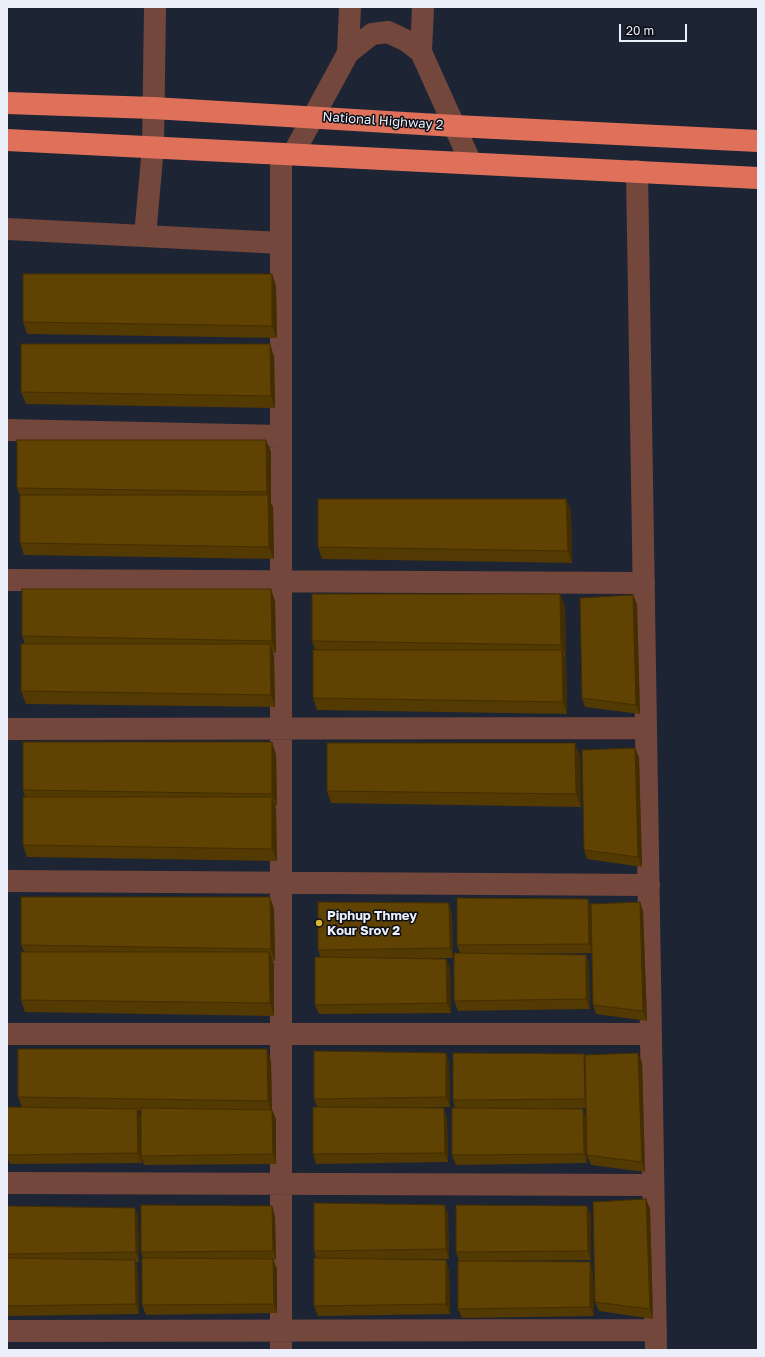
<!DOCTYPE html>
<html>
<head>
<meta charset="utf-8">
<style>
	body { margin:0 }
	#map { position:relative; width:765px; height:1357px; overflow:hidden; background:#1d2434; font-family:"Golos Text",sans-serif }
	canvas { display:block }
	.frame { position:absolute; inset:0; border:8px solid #eaeffa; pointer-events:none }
	.scale { position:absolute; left:619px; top:24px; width:68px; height:18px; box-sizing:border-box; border:2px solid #eaeffa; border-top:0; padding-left:5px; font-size:12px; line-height:14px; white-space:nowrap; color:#eaeffa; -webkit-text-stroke:3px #0b0e15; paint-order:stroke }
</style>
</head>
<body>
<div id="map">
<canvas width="765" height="1357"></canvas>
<div class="frame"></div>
<div class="scale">20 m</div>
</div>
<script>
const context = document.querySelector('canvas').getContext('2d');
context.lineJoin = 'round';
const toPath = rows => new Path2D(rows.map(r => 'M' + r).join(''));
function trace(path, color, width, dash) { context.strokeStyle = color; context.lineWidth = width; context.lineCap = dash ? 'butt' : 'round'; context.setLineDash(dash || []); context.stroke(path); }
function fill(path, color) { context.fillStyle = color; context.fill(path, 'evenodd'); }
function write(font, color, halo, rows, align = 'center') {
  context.font = font + ' "Golos Text",sans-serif'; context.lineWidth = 3; context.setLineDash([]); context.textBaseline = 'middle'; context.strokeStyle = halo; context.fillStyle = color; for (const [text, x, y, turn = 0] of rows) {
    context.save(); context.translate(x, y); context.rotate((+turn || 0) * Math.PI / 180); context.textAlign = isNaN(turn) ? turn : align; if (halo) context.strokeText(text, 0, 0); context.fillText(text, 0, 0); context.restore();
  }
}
trace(toPath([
	[423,7,421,52,471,163],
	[348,53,372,34,388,32,407,41,421,52],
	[293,154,348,53,350,7],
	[637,171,656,1350],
	[7,229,281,243],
	[145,236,153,147,155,7],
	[7,430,281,436],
	[7,580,644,583],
	[7,729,646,728],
	[7,881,649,885],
	[7,1034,651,1034],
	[7,1183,653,1185],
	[7,1331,656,1330],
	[281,1350,281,154]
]), '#74473d', 22);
trace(toPath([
	[7,103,153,108,455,126,758,141],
	[7,140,758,178]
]), '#df715b', 22);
fill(toPath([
	[272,274,276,286,277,338,27,334,23,322],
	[274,356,275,408,26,404,21,392],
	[266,440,271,452,271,503,273,507,274,559,24,555,20,543,20,495,17,488],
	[566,499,571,511,572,563,322,559,318,547],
	[560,594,565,606,566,657,565,657,566,662,567,714,317,710,313,698,315,650,312,641],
	[633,595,637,604,640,714,585,707,582,698],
	[275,601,276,653,273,653,274,656,275,707,26,704,21,691,25,644,22,636],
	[276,754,277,806,275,806,276,809,277,861,27,857,23,845,25,797,23,790],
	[580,755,581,807,331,803,327,791],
	[639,757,642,867,587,859,584,850],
	[588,899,591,909,640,902,643,911,647,1021,596,1014,593,1005,592,953,527,954,586,955,589,964,590,1009,458,1011,454,1001,460,953,457,945],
	[274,909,275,961,272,961,274,964,274,1016,25,1012,21,1000,24,952,21,945],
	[452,913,453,958,388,958,446,959,450,968,451,1013,319,1014,315,1005,321,957,318,950],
	[585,1058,642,1062,645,1172,591,1165,587,1155,586,1108,557,1109,583,1109,586,1119,587,1163,456,1165,452,1155,455,1108,453,1100],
	[271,1061,272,1110,276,1119,276,1164,144,1165,142,1158,142,1163,10,1164,7,1157,7,1107,22,1107,18,1097],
	[138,1111,141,1111,141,1118],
	[449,1062,450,1107,378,1108,447,1118,448,1162,316,1164,313,1154,317,1107,314,1099],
	[646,1199,650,1209,653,1319,599,1311,595,1302],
	[7,1206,135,1208,138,1217,139,1262,136,1262,138,1270,139,1314,7,1316],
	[587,1206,591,1216,591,1260,496,1261,590,1262,593,1272,594,1316,462,1318,458,1309,459,1261,456,1252],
	[448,1214,449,1259,385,1259,449,1270,450,1314,318,1316,314,1306,316,1258,314,1251],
	[275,1216,276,1260,273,1260,277,1269,277,1313,146,1315,142,1305,143,1258,141,1252]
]), '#533902');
fill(toPath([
	[272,274,276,286,277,338,272,326],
	[270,344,274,356,275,408,271,396],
	[266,440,271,452,271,503,273,507,274,559,269,547,268,496,267,492],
	[566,499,571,511,572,563,568,551],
	[271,589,275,601,276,653,272,641],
	[560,594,565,606,566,657,561,645],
	[633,595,637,604,640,714,636,705],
	[270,644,274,656,275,707,271,695],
	[562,650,566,662,567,714,563,702],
	[272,742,276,754,277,806,272,794],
	[575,743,580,755,581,807,576,794],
	[635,748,639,757,642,867,638,857],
	[272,797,276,809,277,861,272,849],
	[270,897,274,909,275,961,271,949],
	[588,899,591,909,592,953,589,944],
	[640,902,643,911,647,1021,643,1011],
	[449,903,452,913,453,958,450,948],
	[269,952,274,964,274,1016,270,1003],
	[586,955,589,964,590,1009,586,999],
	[446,959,450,968,451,1013,447,1003],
	[267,1049,271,1061,272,1113,268,1101],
	[446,1053,449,1062,450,1107,446,1097],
	[638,1053,642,1062,645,1172,642,1162],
	[584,1054,587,1064,588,1108,585,1099],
	[444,1108,447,1118,448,1162,445,1153],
	[137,1109,141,1118,141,1156,142,1163,138,1153],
	[583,1109,586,1119,587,1163,584,1154],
	[272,1110,276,1119,276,1164,273,1154],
	[646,1199,650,1209,653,1319,650,1309],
	[445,1205,448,1214,449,1259,446,1249],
	[272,1206,275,1216,276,1260,273,1251],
	[587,1206,591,1216,591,1260,588,1251],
	[135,1208,138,1217,139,1262,136,1252],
	[273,1259,277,1269,277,1313,274,1304],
	[135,1260,138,1270,139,1314,136,1304],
	[446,1260,449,1270,450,1314,446,1304],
	[590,1262,593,1272,594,1316,590,1307]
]), '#432e01');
const building = toPath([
	[23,274,272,274,272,326,23,322,23,274],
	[21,344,270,344,271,396,21,392,21,344],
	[17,440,266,440,267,492,17,488,17,440],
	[20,495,268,495,269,547,20,543,20,495],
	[318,499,566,499,568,551,318,547,318,499],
	[22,589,271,589,272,641,22,636,22,589],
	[312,594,560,594,561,645,312,641,312,594],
	[633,595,636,705,582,698,580,598,633,595],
	[21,644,270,644,271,695,21,691,21,644],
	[313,650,562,650,563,702,313,698,313,650],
	[23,742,272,742,272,794,23,790,23,742],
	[327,743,575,743,576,794,327,791,327,743],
	[635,748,638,857,584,850,582,750,635,748],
	[23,797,272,797,272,849,23,845,23,797],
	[21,897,270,897,271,949,21,945,21,897],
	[457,898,588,899,589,944,457,945,457,898],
	[318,902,449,903,450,948,318,950,318,902],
	[640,902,643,1011,593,1005,591,904,640,902],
	[21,952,269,952,270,1003,21,1000,21,952],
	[454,953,586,955,586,999,454,1001,454,953],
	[315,957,446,959,447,1003,315,1005,315,957],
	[18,1049,267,1049,268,1101,18,1097,18,1049],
	[314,1051,446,1053,446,1097,314,1099,314,1051],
	[453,1053,584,1054,585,1099,453,1100,453,1053],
	[638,1053,642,1162,587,1155,585,1055,638,1053],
	[7,1107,137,1109,138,1153,7,1155,7,1107],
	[313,1107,444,1108,445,1153,313,1154,313,1107],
	[141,1108,272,1110,273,1154,141,1156,141,1108],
	[452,1108,583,1109,584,1154,452,1155,452,1108],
	[646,1199,650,1309,595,1302,593,1202,646,1199],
	[314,1203,445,1205,446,1249,314,1251,314,1203],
	[141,1205,272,1206,273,1251,141,1252,141,1205],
	[456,1205,587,1206,588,1251,456,1252,456,1205],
	[7,1206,135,1208,136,1252,7,1254,7,1206],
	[7,1258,135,1260,136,1304,7,1306,7,1258],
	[142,1258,273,1259,274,1304,142,1305,142,1258],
	[314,1258,446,1260,446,1304,314,1306,314,1258],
	[458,1261,590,1262,590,1307,458,1309,458,1261]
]);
fill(building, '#604202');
trace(building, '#432e01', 1);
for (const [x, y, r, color] of [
	[319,923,4,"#d5b534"]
]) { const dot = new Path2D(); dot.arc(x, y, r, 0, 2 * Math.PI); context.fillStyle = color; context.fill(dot); trace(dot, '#0b0e15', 1.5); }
write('13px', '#eaeffa', '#0b0e15', [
	["National Highway 2",383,121,4]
]);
write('bold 13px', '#eaeffa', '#0b0e15', [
	["Piphup Thmey",327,916],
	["Kour Srov 2",327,931]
], 'left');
</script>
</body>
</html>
